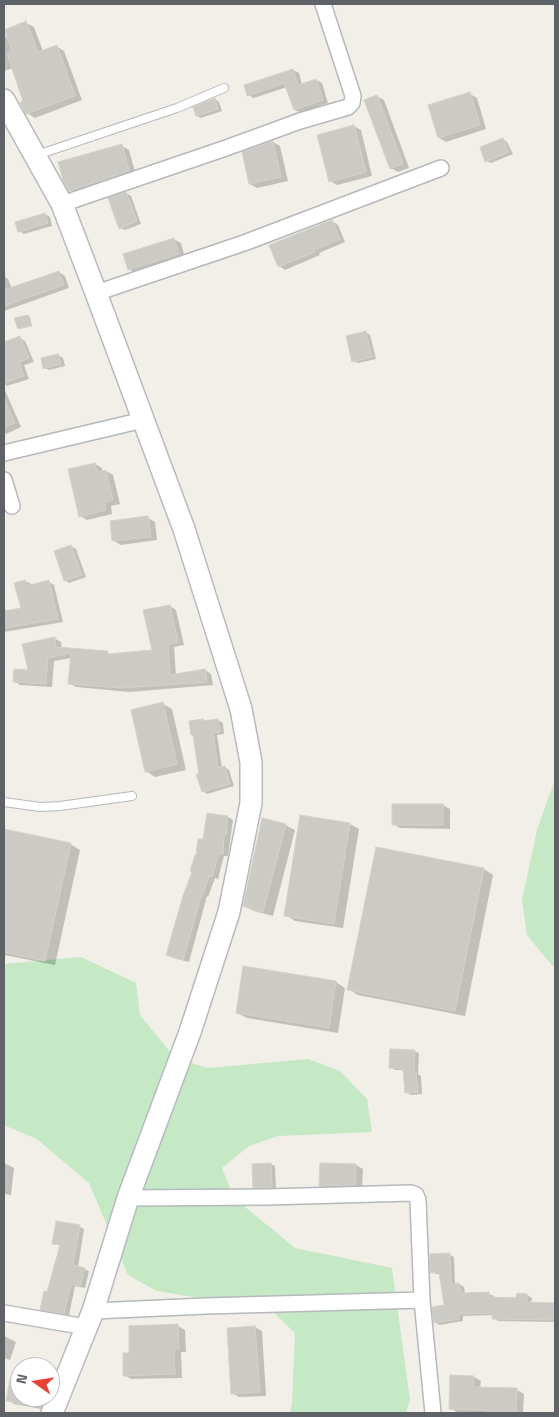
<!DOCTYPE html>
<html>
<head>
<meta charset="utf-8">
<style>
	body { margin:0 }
	#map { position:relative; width:559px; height:1417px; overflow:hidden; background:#f1efe8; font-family:"Titillium Web",sans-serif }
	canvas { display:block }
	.frame { position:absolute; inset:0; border:5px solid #5f6368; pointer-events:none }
	.north { position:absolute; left:10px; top:1357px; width:50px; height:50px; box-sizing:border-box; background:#fff; border:1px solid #bfc1c3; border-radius:50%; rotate:283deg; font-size:14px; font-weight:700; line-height:20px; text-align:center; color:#5f6368 }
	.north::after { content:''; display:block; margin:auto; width:18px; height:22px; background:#ea4335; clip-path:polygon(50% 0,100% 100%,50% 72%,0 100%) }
</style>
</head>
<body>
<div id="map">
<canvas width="559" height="1417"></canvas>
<div class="frame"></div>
<div class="north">N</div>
</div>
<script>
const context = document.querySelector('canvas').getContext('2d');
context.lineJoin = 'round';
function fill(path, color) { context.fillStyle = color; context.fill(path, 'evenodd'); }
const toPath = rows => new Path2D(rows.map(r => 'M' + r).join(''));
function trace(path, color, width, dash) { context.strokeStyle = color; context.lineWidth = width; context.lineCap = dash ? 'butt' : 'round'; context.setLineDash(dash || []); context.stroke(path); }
fill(toPath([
	[555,781,555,969,527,935,522,900,537,830,549,796],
	[81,957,136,983,140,1015,175,1058,208,1068,308,1059,340,1071,367,1099,372,1132,278,1136,249,1146,222,1168,234,1198,295,1248,392,1268,410,1400,406,1413,290,1413,292,1404,295,1333,271,1310,157,1291,128,1275,89,1183,37,1139,4,1125,4,964]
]), '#c5e8c5');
fill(toPath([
	[26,23,34,27,43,51,56,46,64,51,82,100,35,118,27,113,25,102,13,68,4,71,4,38],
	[293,70,299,73,302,85,316,80,322,83,328,103,301,113,295,110,287,87,254,98,248,95],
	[470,94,477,98,486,129,446,142,439,138],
	[377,96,384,100,409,168,398,172,391,168],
	[215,99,219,102,222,111,201,118,197,116],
	[354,126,361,130,372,176,337,185,330,181],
	[503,139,507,142,513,154,491,163,486,161],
	[273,142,280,146,288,181,257,188,250,184],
	[122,146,129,150,136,175,77,194,70,190],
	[126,193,131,196,141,224,125,230,120,228],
	[45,214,50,217,52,226,24,234,19,231],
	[332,221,338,225,345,242,319,253,320,255,285,270,279,266],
	[173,239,181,243,185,258,136,274,129,269],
	[59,272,65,276,69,288,4,311,4,276,8,279,12,289],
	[28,316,30,317,32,326,20,329,19,328],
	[366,332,370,335,376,359,358,363,353,361],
	[19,337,25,341,34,362,24,365,29,379,7,386,4,384,4,342,4,343],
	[58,355,63,358,65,366,49,370,44,368],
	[4,388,21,427,6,434,4,432],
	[95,464,102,468,102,472,106,471,113,475,120,504,111,506,112,514,87,520,80,516],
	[148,518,155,522,157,540,121,545,114,541],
	[71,546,76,549,86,577,69,583,65,580],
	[25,581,31,584,32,586,49,582,54,585,63,622,4,632,4,612,23,609],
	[170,606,176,610,184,645,174,647,176,675,205,670,211,674,213,685,129,692,76,687,69,683,71,658,54,661,52,687,20,685,14,681,29,671,54,638,61,642,62,649,108,653,112,655,153,651],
	[163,704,172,709,186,770,155,777,146,771],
	[218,720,223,723,224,734,217,735,222,768,225,767,229,770,234,786,207,794,203,791,194,736,192,735],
	[443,805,450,809,450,829,400,828,393,824],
	[228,817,233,820,228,856,224,856,218,879,215,878,208,897,207,896,189,962,173,958,168,955,204,841],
	[350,824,359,829,343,928,295,921,286,915],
	[285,825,295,830,273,916,254,911,244,906],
	[4,830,70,844,80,850,55,965,4,955],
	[484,869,493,875,465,1016,358,995,348,989],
	[244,968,336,982,345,988,338,1033,247,1018,237,1013],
	[414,1051,419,1053,418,1074,421,1076,422,1094,411,1095,406,1092,405,1070,395,1070,391,1067],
	[4,1163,14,1168,11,1195,4,1194],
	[270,1164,275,1166,276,1189,259,1190,254,1187],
	[356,1165,363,1169,362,1189,327,1189,320,1185],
	[80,1227,84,1229,78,1267,89,1271,85,1288,75,1286,69,1315,46,1312,41,1309,48,1293,61,1246,53,1243],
	[450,1255,454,1257,455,1285,459,1284,464,1287,465,1294,489,1294,494,1296,494,1299,518,1299,518,1295,527,1295,532,1298,531,1303,555,1304,555,1322,498,1321,493,1318,493,1315,463,1316,463,1321,439,1325,435,1322,445,1306,440,1274,436,1274,432,1272],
	[178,1326,185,1330,186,1352,181,1352,182,1378,131,1379,124,1375,130,1354],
	[255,1327,262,1331,266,1396,239,1397,232,1393,228,1329],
	[4,1336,16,1342,10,1360,4,1358],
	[17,1367,20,1368,20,1397,50,1397,50,1374,55,1377,50,1404,47,1410,14,1404,8,1400,14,1381],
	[474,1377,481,1381,480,1388,517,1390,524,1394,523,1413,539,1413,457,1412,450,1408]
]), '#0003');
const building = toPath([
	[26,21,38,52,57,45,75,96,26,114,20,102,23,101,7,54,12,51,4,30,26,21],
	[293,69,298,85,316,79,323,100,294,110,284,83,247,96,244,85,293,69],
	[470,92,480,125,438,138,428,105,470,92],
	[377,95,403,164,390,169,364,100,377,95],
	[215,98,218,109,196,116,193,107,215,98],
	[354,125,366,172,329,182,317,135,354,125],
	[503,138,509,152,485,162,480,147,503,138],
	[273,141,281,177,249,184,242,152,273,141],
	[122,144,129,171,69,191,63,180,58,162,122,144],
	[126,192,137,221,119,229,108,198,126,192],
	[45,213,48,223,18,232,15,222,45,213],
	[332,220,340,239,314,250,315,252,278,267,269,245,332,220],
	[174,238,179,254,128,270,123,254,174,238],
	[59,271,64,285,4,306,4,290,59,271],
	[28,315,31,325,18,329,14,318,28,315],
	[366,331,372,357,352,362,346,336,366,331],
	[20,336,29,358,19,362,24,376,4,383,4,342,20,336],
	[58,354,61,364,43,369,41,358,58,354],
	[4,398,15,423,4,428,4,398],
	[95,463,97,472,106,470,113,500,104,502,106,510,79,517,68,469,95,463],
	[148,516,151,537,112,541,110,521,148,516],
	[71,545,82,575,64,581,54,551,71,545],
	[25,580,27,586,49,580,58,619,4,628,4,611,21,608,14,583,25,580],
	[170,605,178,642,168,644,170,675,205,669,207,682,122,688,68,684,71,653,48,658,46,684,13,682,14,669,28,670,22,644,55,637,56,647,108,651,108,654,152,650,143,610,170,605],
	[163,702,177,764,145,772,131,710,163,702],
	[203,719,203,721,218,719,220,732,213,733,218,768,225,766,230,784,202,792,196,774,199,774,193,735,191,735,189,721,203,719],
	[392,804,443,804,443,825,392,825,392,804],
	[207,813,228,816,226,835,224,835,223,854,219,854,212,877,209,876,203,895,202,894,183,960,166,955,183,896,192,872,190,871,195,855,196,855,198,839,203,839,207,813],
	[300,815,350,823,334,924,284,916,300,815],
	[262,818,286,824,263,912,243,906,262,818],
	[4,829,71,843,45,961,4,952,4,829],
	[376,847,484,868,455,1011,347,990,376,847],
	[243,966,336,981,329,1028,236,1013,243,966],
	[390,1049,415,1050,414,1072,416,1072,418,1092,405,1093,403,1068,389,1068,390,1049],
	[271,1163,272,1187,253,1188,252,1164,271,1163],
	[320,1163,356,1164,355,1185,319,1186,320,1163],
	[56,1221,80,1225,73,1265,85,1268,80,1286,71,1284,64,1314,40,1310,44,1291,47,1292,60,1245,52,1244,56,1221],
	[450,1253,451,1284,459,1283,461,1293,489,1292,490,1297,516,1298,517,1293,527,1294,527,1302,555,1303,555,1320,492,1319,492,1313,459,1314,459,1319,434,1323,432,1307,444,1305,439,1272,430,1273,430,1254,450,1253],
	[178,1324,179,1349,174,1349,175,1374,123,1376,123,1353,129,1353,129,1326,178,1324],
	[255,1326,260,1392,231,1394,227,1328,255,1326],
	[450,1375,474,1376,473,1387,517,1388,516,1413,486,1413,486,1410,449,1409,450,1375],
	[10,1379,20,1381,20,1397,44,1397,41,1407,6,1401,10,1379]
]);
fill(building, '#cccac5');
trace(building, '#d6d1c6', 1);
const lane = toPath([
	[37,155,177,108,224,88],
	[4,802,40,807,60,806,132,796]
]);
const street = toPath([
	[62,204,226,148,300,121,348,107,352,103,353,96,323,4],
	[96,293,244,243,441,168],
	[4,453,143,420],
	[4,480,12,506],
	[128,1198,267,1197,411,1193,416,1195,418,1200,422,1300,433,1413],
	[93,1311,206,1306,422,1300],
	[4,1313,86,1327]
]);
const secondary = toPath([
	[4,100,62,204,96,293,184,529,241,709,251,762,251,803,229,912,190,1032,128,1198,93,1311,52,1413]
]);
trace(lane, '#b5b8bc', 10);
trace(street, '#b5b8bc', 18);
trace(secondary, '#b6babf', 24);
trace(lane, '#fff', 8);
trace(street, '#fff', 15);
trace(secondary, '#fff', 21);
</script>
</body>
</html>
